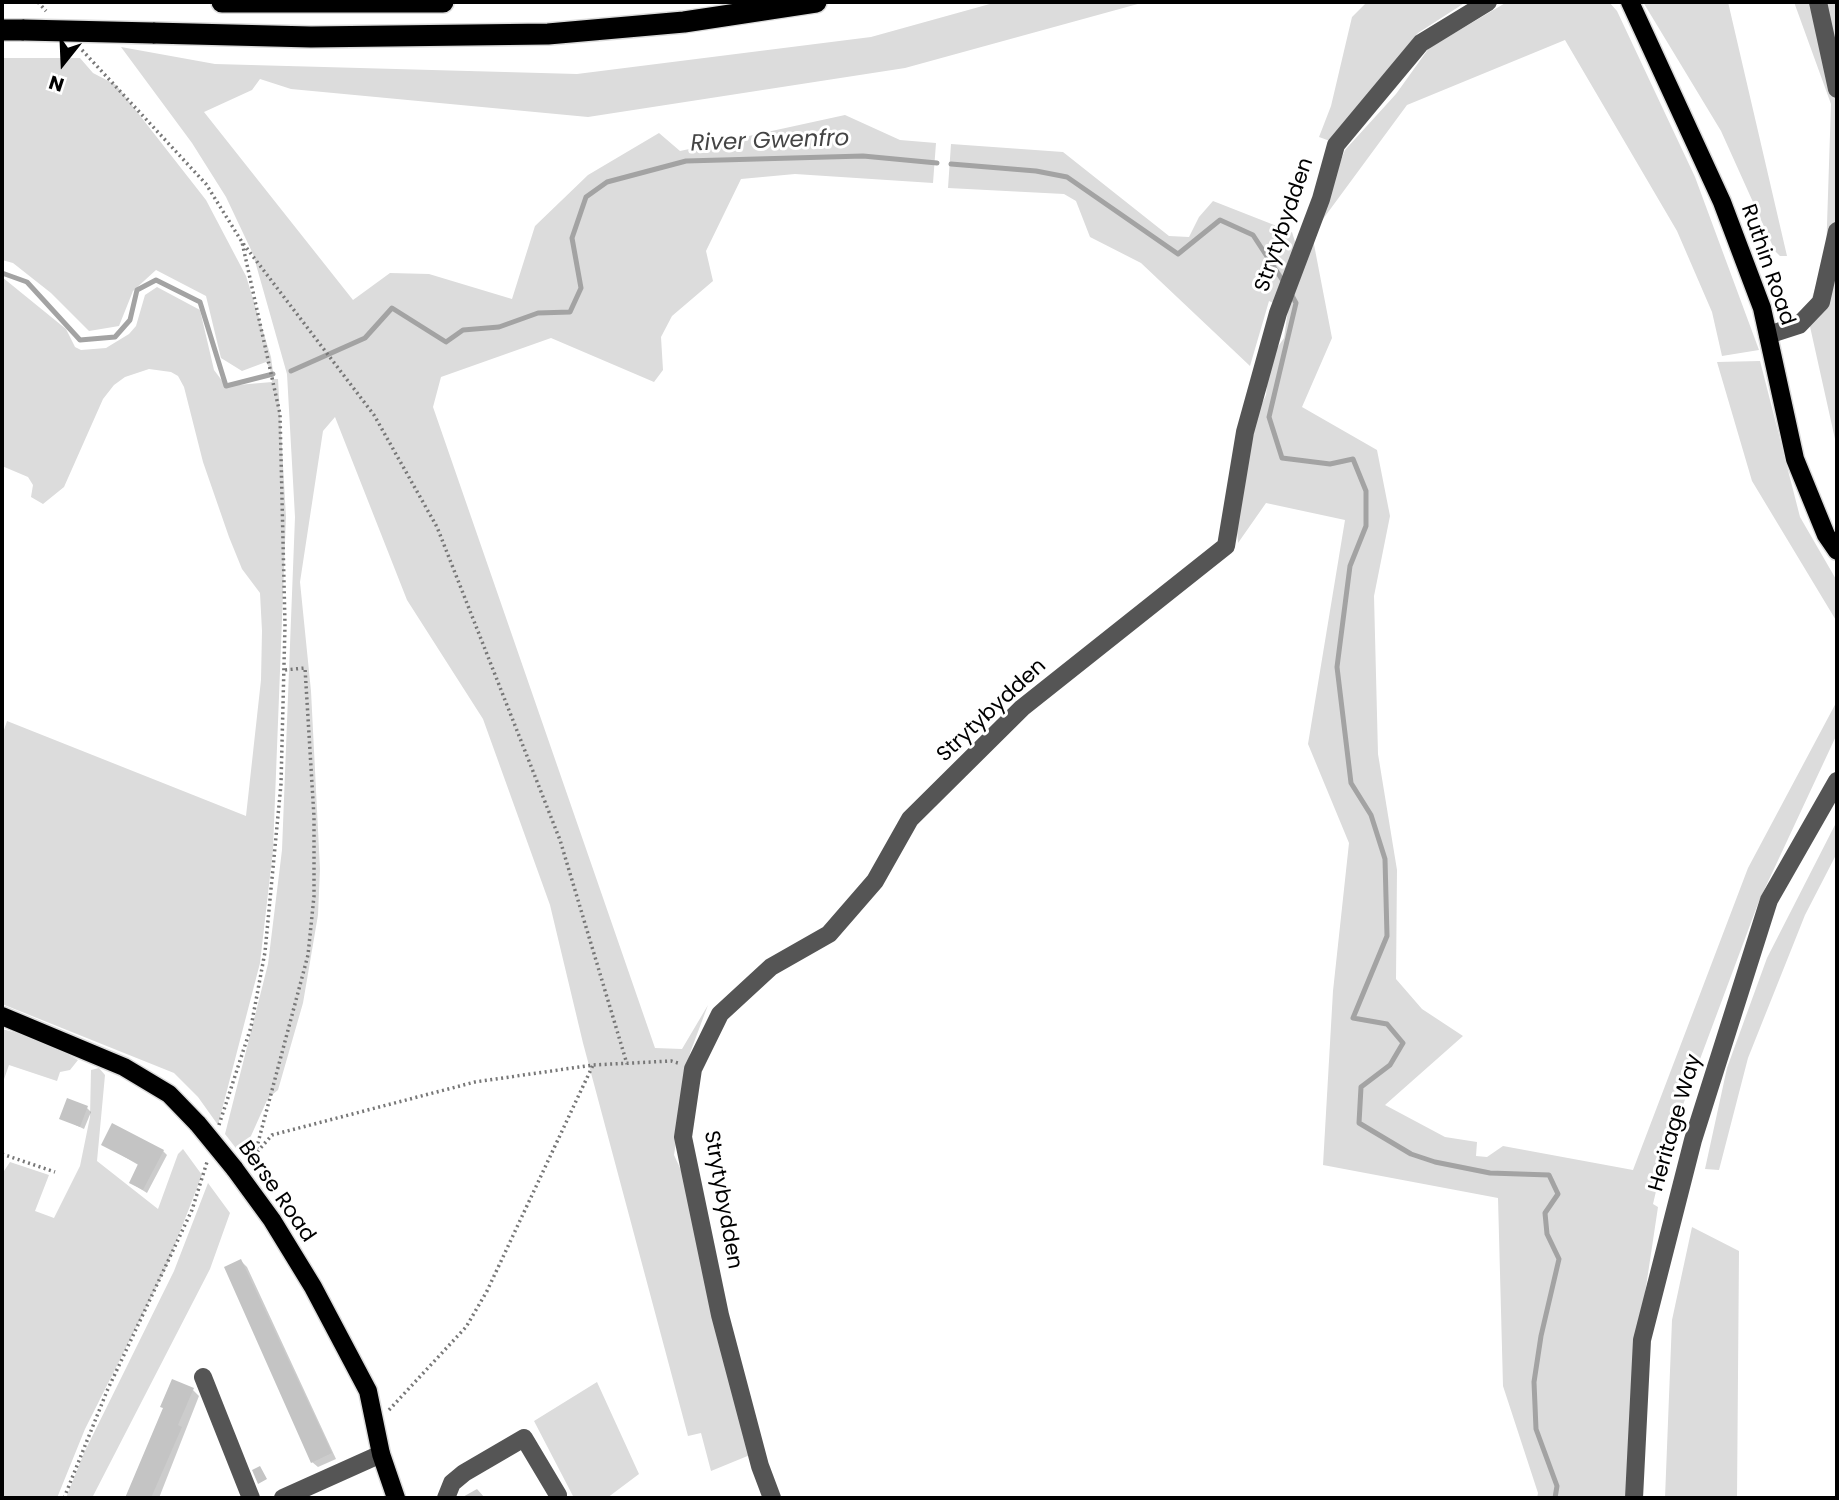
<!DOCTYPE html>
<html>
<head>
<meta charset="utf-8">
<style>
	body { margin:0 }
	#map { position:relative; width:1839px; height:1500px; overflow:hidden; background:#fff; font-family:Poppins,sans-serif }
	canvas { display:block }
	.frame { position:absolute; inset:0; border:4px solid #000; pointer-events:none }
	.north { position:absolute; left:28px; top:28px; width:70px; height:70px; -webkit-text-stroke:5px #fff; paint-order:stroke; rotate:198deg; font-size:19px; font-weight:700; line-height:28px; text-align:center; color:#000 }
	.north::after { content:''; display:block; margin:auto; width:24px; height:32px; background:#000; clip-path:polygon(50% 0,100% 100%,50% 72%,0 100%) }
</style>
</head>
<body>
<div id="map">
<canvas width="1839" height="1500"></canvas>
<div class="frame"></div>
<div class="north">N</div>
</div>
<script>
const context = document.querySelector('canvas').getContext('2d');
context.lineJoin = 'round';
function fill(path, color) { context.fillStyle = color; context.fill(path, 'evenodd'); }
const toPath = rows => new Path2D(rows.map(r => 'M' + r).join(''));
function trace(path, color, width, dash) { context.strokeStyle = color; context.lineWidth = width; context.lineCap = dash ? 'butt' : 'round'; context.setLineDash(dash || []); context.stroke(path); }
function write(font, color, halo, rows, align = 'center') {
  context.font = font + ' Poppins,sans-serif'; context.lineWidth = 6; context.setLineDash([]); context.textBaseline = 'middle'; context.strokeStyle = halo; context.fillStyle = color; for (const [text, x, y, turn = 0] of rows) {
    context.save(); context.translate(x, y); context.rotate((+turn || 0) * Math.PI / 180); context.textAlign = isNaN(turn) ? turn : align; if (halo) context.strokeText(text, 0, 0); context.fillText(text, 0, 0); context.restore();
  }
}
fill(toPath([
	[997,2,1145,2,905,68,588,117,291,89,260,79,252,90,204,112,353,300,390,273,429,274,512,299,535,226,588,175,659,133,680,151,845,115,900,140,936,143,933,183,795,174,741,179,706,251,713,281,672,316,661,337,663,370,654,382,551,338,441,377,433,407,655,1048,682,1049,708,1005,690,1053,674,1155,687,1183,750,1455,711,1471,701,1433,688,1436,583,1043,550,905,483,719,407,600,335,417,323,431,300,582,311,691,320,869,318,915,303,1003,278,1090,268,1098,242,1156,225,1134,268,964,282,850,295,517,287,374,253,254,226,197,192,143,121,47,215,64,577,74,871,37],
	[1367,2,1466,2,1418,33,1330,141,1319,137,1331,106,1352,17],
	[1507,2,1609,2,1617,11,1695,177,1759,350,1722,356,1712,312,1677,231,1565,40,1407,105,1312,234,1332,338,1302,407,1377,450,1390,516,1374,596,1378,754,1397,870,1396,979,1422,1009,1463,1036,1385,1105,1445,1137,1477,1142,1476,1156,1487,1157,1503,1146,1633,1170,1748,868,1837,701,1837,734,1759,901,1665,1153,1653,1204,1658,1207,1638,1340,1630,1498,1537,1498,1538,1493,1503,1386,1498,1198,1323,1165,1333,991,1349,843,1308,744,1345,520,1266,503,1238,543,1237,530,1256,416,1266,395,1270,358,1284,338,1288,310,1269,301,1250,366,1141,263,1090,237,1076,201,1064,194,948,188,951,144,1063,152,1169,236,1189,237,1199,217,1213,201,1292,232,1296,245,1312,234,1345,150,1396,94,1429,48],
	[1643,2,1728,2,1787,256,1780,256,1775,251,1721,131],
	[1794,2,1837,2,1837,448,1807,313,1826,255,1831,104],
	[2,58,80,58,93,73,116,85,206,200,246,276,271,357,274,379,278,379,286,517,273,850,260,963,218,1125,198,1097,174,1073,2,1004,2,736,7,721,246,816,261,680,262,631,260,593,242,569,229,537,203,462,184,387,178,376,171,372,149,369,125,377,114,385,103,399,64,487,43,504,31,497,33,485,28,477,2,466,2,277,66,329,75,347,81,350,106,348,129,334,136,326,145,295,157,287,200,310,214,370,226,386,272,382,270,369,266,362,242,371,221,358,206,296,156,270,133,291,119,326,89,331,51,293,13,263,2,260],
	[1760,361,1800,517,1837,581,1837,622,1752,481,1717,362],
	[1837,821,1837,853,1805,915,1748,1058,1719,1170,1705,1169,1727,1068,1767,958],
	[2,1029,40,1039,78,1060,70,1070,60,1072,57,1081,9,1065,2,1085],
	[99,1068,105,1075,97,1161,158,1209,178,1154,183,1149,202,1175,166,1268,85,1429,57,1498,2,1498,2,1174,10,1162,49,1175,35,1211,54,1218,80,1166,90,1117,91,1070],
	[208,1183,230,1213,210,1269,92,1498,66,1498,84,1453,174,1271],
	[1692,1227,1739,1251,1737,1498,1665,1498,1672,1320],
	[597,1382,639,1474,607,1498,574,1498,534,1421]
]), '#dcdcdc');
fill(toPath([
	[87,1108,91,1112,84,1129,61,1118],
	[103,1144,163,1151,167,1155,147,1193,131,1183,140,1166],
	[241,1261,247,1267,336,1459,318,1467,312,1462],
	[193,1390,199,1396,159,1498,127,1498,165,1410],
	[477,1489,485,1498,461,1498]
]), '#0003');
trace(toPath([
	[951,164,1036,171,1067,177,1178,254,1220,220,1253,235,1285,284],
	[2,273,27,282,80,340,115,337,130,320,137,290,156,280,200,302,226,386,273,374],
	[1290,292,1296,303,1269,417,1282,458,1330,464,1353,459,1366,491,1366,526,1350,566,1337,667,1351,783,1371,815,1385,859,1387,936,1353,1018,1387,1024,1403,1043,1390,1065,1361,1087,1359,1123,1411,1154,1435,1162,1490,1173,1549,1175,1558,1194,1545,1213,1547,1234,1559,1259,1541,1336,1534,1382,1536,1429,1557,1486,1555,1498],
	[291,371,365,338,392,308,446,342,463,330,499,327,538,313,570,312,581,288,572,238,586,197,607,182,686,161,863,156,937,163]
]), '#a3a3a3', 5);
fill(toPath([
	[67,1098,88,1106,80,1127,59,1119],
	[112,1123,164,1150,143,1190,129,1183,138,1164,101,1145],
	[241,1259,332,1453,311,1463,224,1267],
	[172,1379,194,1388,178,1425,182,1427,151,1498,125,1498,163,1408,160,1407],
	[260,1466,267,1479,258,1484,252,1470]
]), '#c4c4c4');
const major = toPath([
	[1630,2,1722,202,1762,308,1795,459,1826,535,1837,551],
	[2,1016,124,1067,169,1094,198,1124],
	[234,1168,272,1220,313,1287,368,1391,381,1454,396,1498]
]);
const highway = toPath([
	[222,2,443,2],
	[2,30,24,30],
	[153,33,311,37,548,34,684,22,816,2]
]);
trace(major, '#dbdbdb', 21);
trace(highway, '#dbdbdb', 24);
trace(toPath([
	[38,2,46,11],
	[82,50,206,184,242,242,374,415,437,527,560,840,627,1064],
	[219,1125,251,1027,265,952,281,784,285,625,280,414,242,242],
	[2,1154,55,1172],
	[255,1154,308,955,314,896,314,817,305,668,284,670],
	[250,1160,272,1135,475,1082,593,1065,671,1061,678,1063],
	[389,1410,466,1327,487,1291,593,1065],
	[64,1498,107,1391,192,1210,207,1162]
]), '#777', 3.5, [2, 3.5]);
trace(toPath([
	[1818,2,1837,89],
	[1768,335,1799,325,1821,302,1837,231],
	[203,1377,251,1498],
	[283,1498,381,1454],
	[446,1498,452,1483,464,1473,524,1438,558,1495],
	[772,1498,760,1466,720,1315,683,1137,693,1069,720,1014,771,967,829,934,875,881,910,819,1022,708,1226,546,1245,432,1278,313,1321,199,1336,145,1421,43,1488,2],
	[1634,1498,1642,1340,1693,1140,1769,900,1837,781]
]), '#555', 18);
trace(major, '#000', 18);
trace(highway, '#000', 21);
const majorBridge = toPath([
	[198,1124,234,1168]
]);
const highwayBridge = toPath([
	[24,30,153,33]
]);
trace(majorBridge, '#dbdbdb', 21, []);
trace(highwayBridge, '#dbdbdb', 24, []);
trace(majorBridge, '#000', 18);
trace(highwayBridge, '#000', 21);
write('21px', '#000', '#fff', [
	["Strytybydden",1285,225,-71],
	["Ruthin Road",1767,265,71],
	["Strytybydden",992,711,-43],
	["Heritage Way",1676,1123,-74],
	["Berse Road",276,1192,55],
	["Strytybydden",722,1200,80]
]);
write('italic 23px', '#444', '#fff', [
	["River Gwenfro",770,142,-2]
]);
</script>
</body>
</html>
